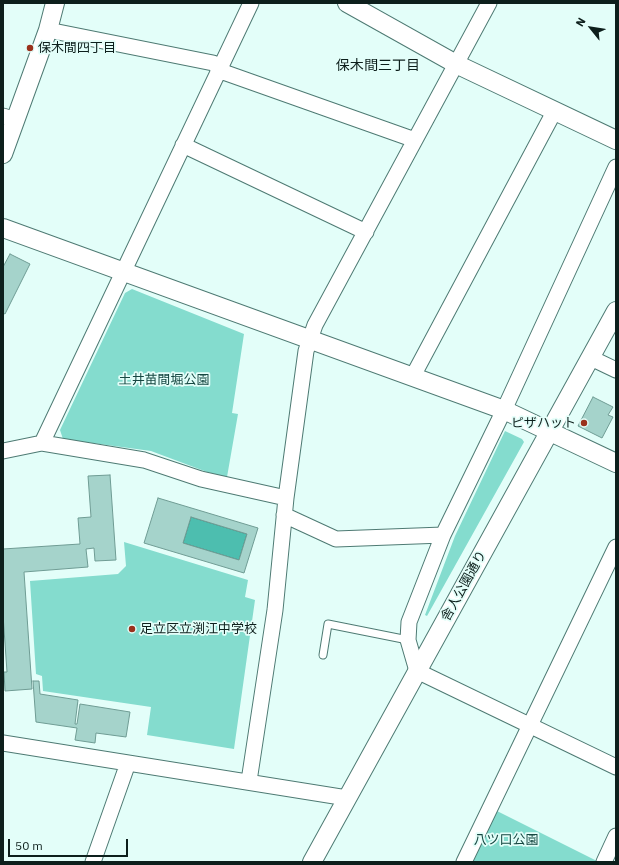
<!DOCTYPE html>
<html>
<head>
<meta charset="utf-8">
<style>
	body { margin:0 }
	#map { position:relative; width:619px; height:865px; overflow:hidden; background:#e3fef9; font-family:"IBM Plex Sans",sans-serif }
	canvas { display:block }
	.frame { position:absolute; inset:0; border:4px solid #0d1f1c; pointer-events:none }
	.north { position:absolute; left:571px; top:8px; width:40px; height:40px; -webkit-text-stroke:3px #e3fef9; paint-order:stroke; rotate:300deg; font-size:11px; font-weight:700; line-height:16px; text-align:center; color:#0d1f1c }
	.north::after { content:''; display:block; margin:auto; width:14px; height:18px; background:#0d1f1c; clip-path:polygon(50% 0,100% 100%,50% 72%,0 100%) }
	.scale { position:absolute; left:8px; top:839px; width:120px; height:18px; box-sizing:border-box; border:2px solid #0d1f1c; border-top:0; padding-left:5px; font-size:12px; line-height:14px; white-space:nowrap; color:#0d1f1c; -webkit-text-stroke:3px #e3fef9; paint-order:stroke }
</style>
</head>
<body>
<div id="map">
<canvas width="619" height="865"></canvas>
<div class="frame"></div>
<div class="north">N</div>
<div class="scale">50 m</div>
</div>
<script>
const context = document.querySelector('canvas').getContext('2d');
context.lineJoin = 'round';
function fill(path, color) { context.fillStyle = color; context.fill(path, 'evenodd'); }
const toPath = rows => new Path2D(rows.map(r => 'M' + r).join(''));
function trace(path, color, width, dash) { context.strokeStyle = color; context.lineWidth = width; context.lineCap = dash ? 'butt' : 'round'; context.setLineDash(dash || []); context.stroke(path); }
function write(font, color, halo, rows, align = 'center') {
  context.font = font + ' "IBM Plex Sans","Noto Sans JP",sans-serif'; context.lineWidth = 3.5; context.setLineDash([]); context.textBaseline = 'middle'; context.strokeStyle = halo; context.fillStyle = color; for (const [text, x, y, turn = 0] of rows) {
    context.save(); context.translate(x, y); context.rotate((+turn || 0) * Math.PI / 180); context.textAlign = isNaN(turn) ? turn : align; if (halo) context.strokeText(text, 0, 0); context.fillText(text, 0, 0); context.restore();
  }
}
fill(toPath([
	[132,289,244,334,232,413,238,414,227,477,207,472,151,451,63,439,60,430,125,293],
	[505,431,522,439,524,442,427,616,425,615,455,536],
	[124,542,248,580,245,597,255,600,234,749,147,735,151,707,43,691,42,676,36,674,30,581,118,574,126,566],
	[495,810,597,861,597,862,471,862]
]), '#84dcce');
const water = toPath([
	[191,517,247,534,239,560,183,543,191,517]
]);
fill(water, '#4dbeaf');
trace(water, '#3a8e83', 1);
const building = toPath([
	[10,254,30,264,5,314,3,313,3,267,10,254],
	[593,397,613,407,608,415,613,417,602,438,578,426,593,397],
	[110,475,116,560,95,561,94,548,86,549,88,567,24,572,32,689,5,691,4,672,7,672,3,615,3,549,80,544,78,518,91,517,88,476,110,475],
	[158,498,258,528,244,573,144,543,158,498],
	[191,517,247,534,239,560,183,543,191,517],
	[33,681,39,681,40,694,78,700,75,724,77,724,80,704,130,712,126,737,96,733,95,743,75,740,77,728,36,722,33,681]
]);
fill(building, '#a5d3cb');
trace(building, '#6f9c94', 1);
const service = toPath([
	[323,655,328,624,408,640]
]);
const minor = toPath([
	[48,30,213,63,226,73,415,140],
	[3,116,16,120],
	[183,145,366,232],
	[616,167,504,410,443,535,409,622,408,640,417,671,616,767],
	[591,358,616,370],
	[413,376,554,112],
	[42,443,251,3],
	[3,451,42,443,144,460,201,479,286,498],
	[284,515,336,539,443,535],
	[3,743,347,798],
	[249,781,275,610,286,498,306,351,315,325,489,3],
	[93,862,128,763],
	[464,862,616,547],
	[604,862,616,836]
]);
const tertiary = toPath([
	[347,3,456,64,616,140],
	[3,154,48,30,55,3],
	[3,228,504,410,616,463],
	[312,862,616,311]
]);
trace(service, '#4e7a73', 9);
trace(minor, '#4e7a73', 17);
trace(tertiary, '#4e7a73', 20);
trace(service, '#fff', 7);
trace(minor, '#fff', 15);
trace(tertiary, '#fff', 18);
for (const [x, y, r, color] of [
	[30,48,4,"#9a311c"],
	[584,423,4,"#9a311c"],
	[132,629,4,"#9a311c"]
]) { const dot = new Path2D(); dot.arc(x, y, r, 0, 2 * Math.PI); context.fillStyle = color; context.fill(dot); trace(dot, '#e3fef9', 1.5); }
write('13px', '#0d1f1c', '#e3fef9', [
	["保木間四丁目",38,48],
	["ピザハット",576,423,"right"],
	["足立区立渕江中学校",140,629]
], 'left');
write('13px', '#154741', '#e3fef9', [
	["土井苗間堀公園",164,380],
	["八ツ口公園",506,840]
]);
write('13px', '#0d1f1c', '#e3fef9', [
	["舎人公園通り",464,586,-61]
]);
write('14px', '#0d1f1c', '#e3fef9', [
	["保木間三丁目",378,66]
]);
</script>
</body>
</html>
